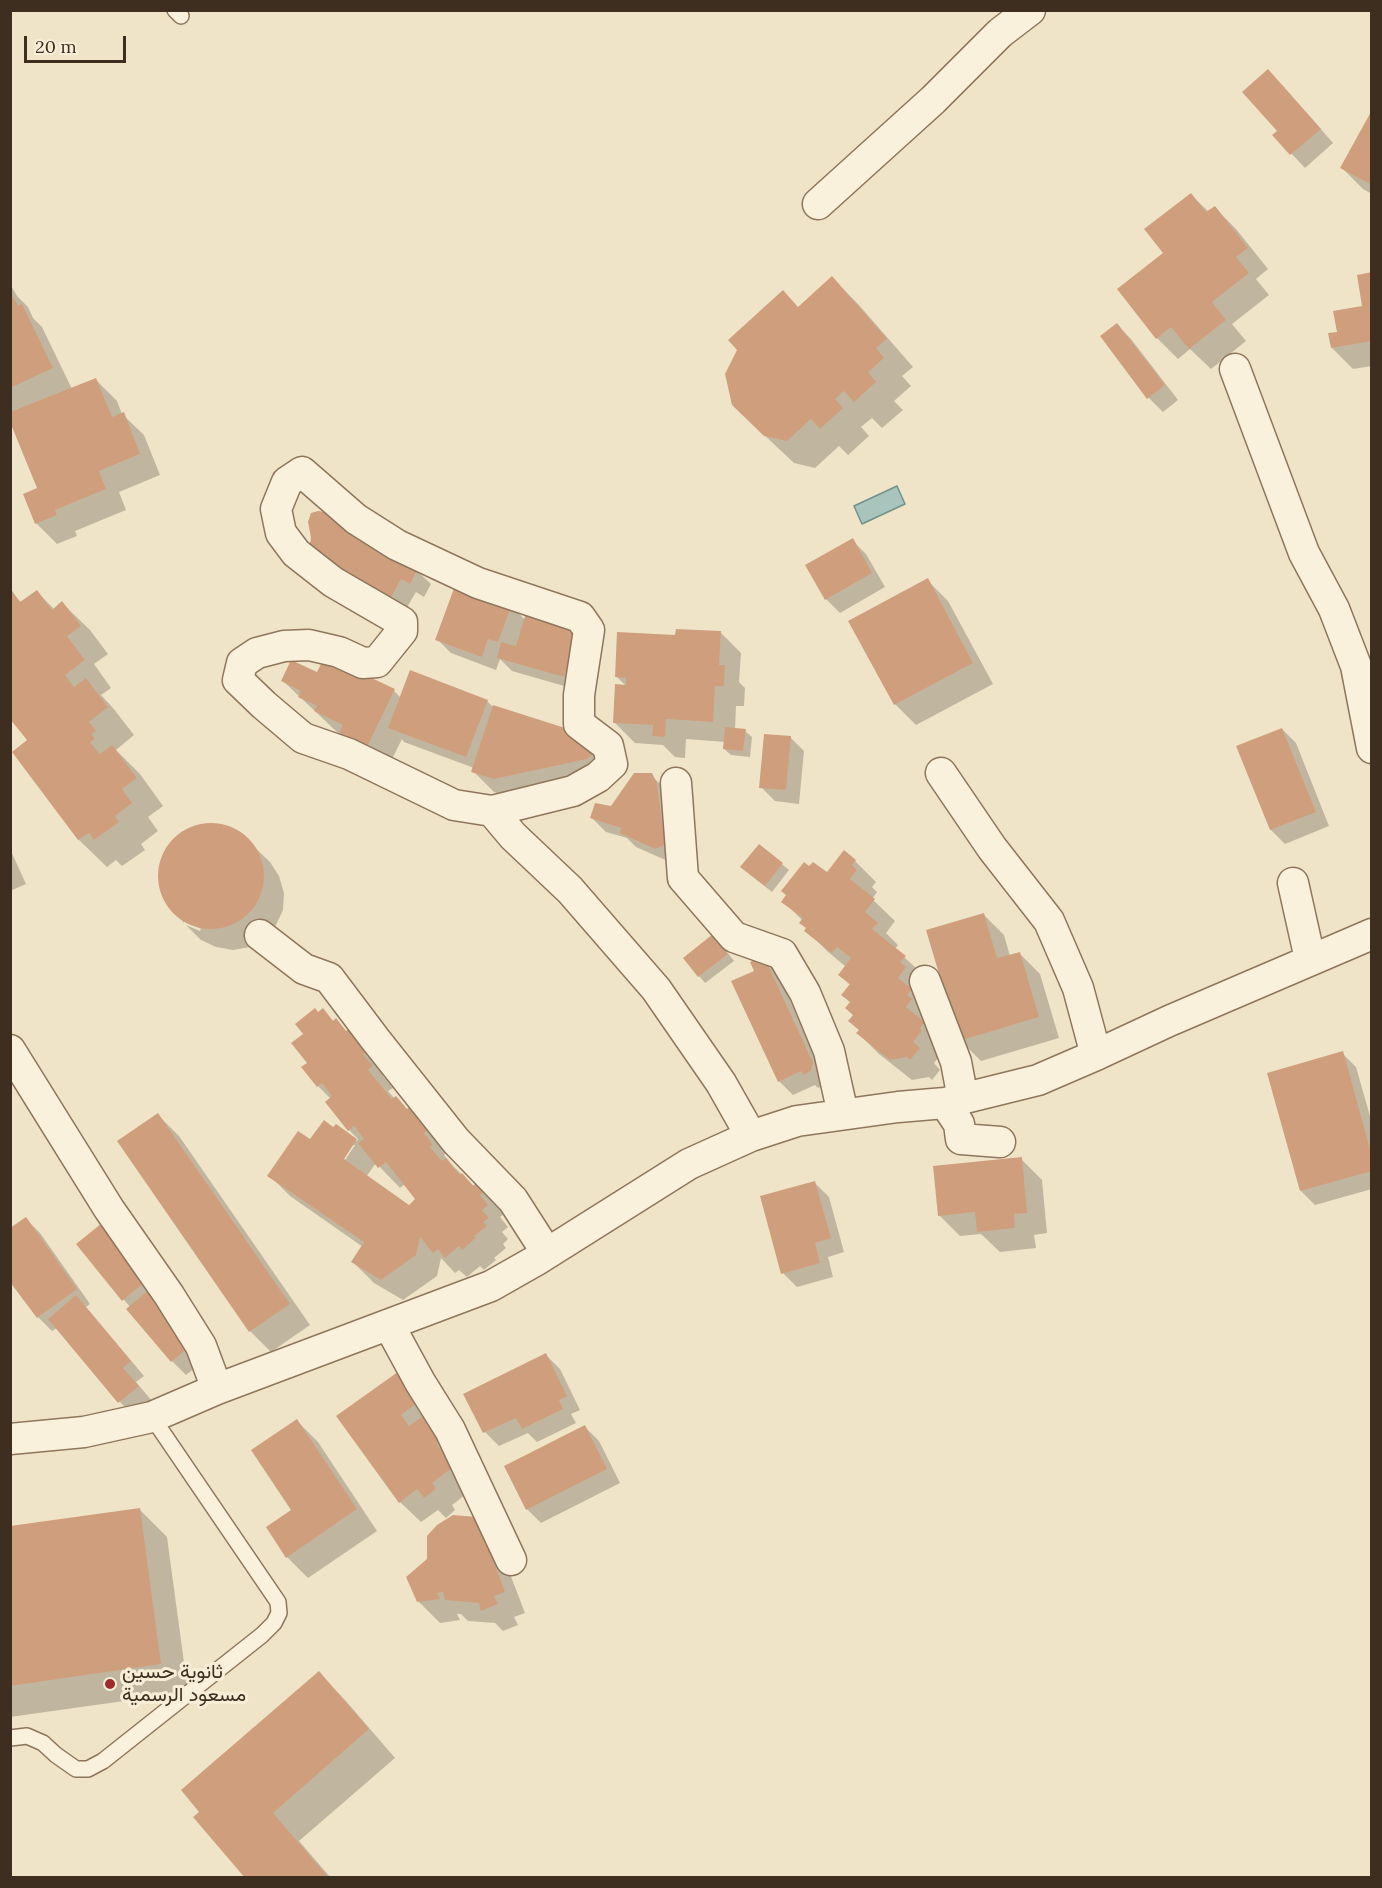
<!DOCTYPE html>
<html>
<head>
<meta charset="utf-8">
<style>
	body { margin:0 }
	#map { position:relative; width:1382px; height:1888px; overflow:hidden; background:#f0e4c8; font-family:Lora,serif }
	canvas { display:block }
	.frame { position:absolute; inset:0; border:12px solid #3d2e20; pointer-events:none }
	.scale { position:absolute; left:24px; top:36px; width:102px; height:27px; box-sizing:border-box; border:3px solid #3d2e20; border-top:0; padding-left:8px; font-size:18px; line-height:21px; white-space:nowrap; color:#3d2e20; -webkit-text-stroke:4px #f7eed8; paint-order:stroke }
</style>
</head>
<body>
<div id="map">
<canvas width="1382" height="1888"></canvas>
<div class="frame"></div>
<div class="scale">20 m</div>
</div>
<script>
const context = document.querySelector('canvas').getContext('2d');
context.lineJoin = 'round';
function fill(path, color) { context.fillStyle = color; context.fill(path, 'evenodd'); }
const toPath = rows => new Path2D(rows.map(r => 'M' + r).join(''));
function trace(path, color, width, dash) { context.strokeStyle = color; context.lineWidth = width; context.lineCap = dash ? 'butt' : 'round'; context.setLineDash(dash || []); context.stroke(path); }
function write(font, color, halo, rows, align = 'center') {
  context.font = font + ' Lora,Vazirmatn,serif'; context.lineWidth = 6; context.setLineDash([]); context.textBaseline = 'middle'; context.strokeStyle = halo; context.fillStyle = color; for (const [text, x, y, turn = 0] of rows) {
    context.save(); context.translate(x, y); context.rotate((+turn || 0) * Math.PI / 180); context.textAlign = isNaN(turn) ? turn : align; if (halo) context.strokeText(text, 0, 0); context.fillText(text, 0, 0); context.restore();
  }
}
const water = toPath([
	[897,486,905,504,862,524,854,506,897,486]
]);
fill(water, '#a9c4bc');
trace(water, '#6f938a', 1.5);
fill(toPath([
	[1282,85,1333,143,1305,168,1274,135,1279,131],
	[1372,113,1372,194,1363,189,1342,168],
	[1191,195,1209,212,1215,208,1236,229,1268,269,1256,279,1269,295,1232,324,1246,341,1211,369,1190,349,1178,359,1157,338,1165,254],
	[1372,274,1372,366,1353,369,1332,348,1339,333,1364,307],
	[832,278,859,305,913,367,902,376,911,386,894,401,903,410,882,428,872,418,861,427,869,436,848,455,839,446,815,468,794,463,761,432,798,308],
	[10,284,17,296,28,307,33,318,42,327,72,389,96,380,117,401,122,414,144,435,160,475,119,492,126,510,75,531,77,536,57,544,36,523,39,489,10,419],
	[1117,325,1131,339,1178,400,1163,412,1149,398],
	[318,512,417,571,431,584,424,597,416,592,403,614,325,562],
	[852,540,866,554,885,587,840,613,826,599],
	[927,580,948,601,993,684,916,725,895,704],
	[11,592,22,603,37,592,54,609,62,603,90,630,108,654,94,664,111,688,101,695,113,708,134,735,116,750,140,774,163,806,148,817,158,831,141,844,145,850,122,866,116,860,107,867,79,840,14,752,29,741],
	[511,605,525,620,576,621,578,690,512,671,500,659,496,670,451,653,437,639],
	[720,632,741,653,739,682,745,688,744,706,736,706,735,730,745,731,752,737,750,757,731,755,724,749,725,742,686,739,685,758,675,757,663,745,635,743,614,722,626,686,616,676,677,637],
	[318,674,394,691,401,698,487,701,494,708,589,738,608,780,516,800,494,792,473,771,474,768,404,742,402,739,386,771,337,732,283,681],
	[1282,729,1296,743,1329,826,1285,844,1271,830,1238,747],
	[790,737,804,751,799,804,775,801,761,787],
	[651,775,665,789,670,862,636,847,627,838,606,832,592,818,611,808],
	[218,825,234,831,248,841,270,862,279,876,284,893,283,910,276,925,265,938,250,947,233,950,216,947,201,940,186,925,200,931,201,929,184,920,184,923,168,905,161,890,159,874,163,857,172,843,185,832,201,826],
	[760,846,789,870,772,892,749,874],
	[10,849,26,884,10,891],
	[855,861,876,882,872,887,877,892,872,899,895,921,886,933,898,945,895,949,926,977,942,1053,934,1063,940,1070,932,1080,929,1077,912,1080,879,1054,858,1033,860,1031,850,1021,854,1016,851,1003,851,986,840,975,846,967,827,951,806,930,807,928,803,921,783,901,827,874],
	[983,914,1004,935,1010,956,1019,953,1040,974,1059,1038,981,1061,960,1040],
	[720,943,734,961,705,983,699,976],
	[763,958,777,972,826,1078,825,1085,818,1088,815,1085,793,1095,779,1081,756,972],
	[323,1011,334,1022,335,1020,387,1072,383,1076,393,1088,388,1091,395,1099,396,1098,449,1151,444,1155,453,1166,474,1186,477,1184,504,1214,500,1217,508,1227,502,1232,508,1239,503,1244,506,1248,494,1258,496,1260,484,1270,480,1266,467,1277,459,1270,455,1273,441,1258,437,1276,403,1300,374,1283,353,1262,363,1247,290,1196,269,1175,310,1142,334,1129,336,1126,357,1141,358,1139,349,1130,331,1099,318,1086,309,1063,305,1034],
	[351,1145,355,1145,341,1166,338,1165],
	[376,1163,400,1188,405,1184,417,1200,409,1207,366,1177],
	[1342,1053,1356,1067,1372,1123,1372,1189,1315,1205,1301,1191],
	[158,1115,179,1136,310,1325,271,1352,250,1331],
	[1021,1159,1042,1180,1047,1233,1034,1235,1036,1248,1000,1252,981,1234,960,1236,939,1215],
	[815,1183,829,1197,844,1252,828,1257,833,1277,797,1287,783,1273],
	[26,1219,40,1233,90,1304,86,1307,144,1376,136,1382,152,1401,134,1416,120,1402,57,1328,52,1331,38,1317,10,1279],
	[78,1245,154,1287,208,1357,186,1375,172,1361,128,1309,130,1307],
	[546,1355,560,1369,580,1410,571,1414,576,1423,537,1442,528,1433,499,1446,485,1432,465,1394],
	[402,1371,473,1489,452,1505,455,1510,446,1518,438,1510,421,1522,400,1502,339,1417],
	[297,1421,318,1442,377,1531,308,1578,287,1557,293,1511],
	[585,1427,599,1441,620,1483,541,1523,527,1509],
	[139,1509,167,1537,188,1692,10,1717,10,1527],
	[497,1540,525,1613,514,1617,518,1625,503,1631,495,1623,468,1621,461,1614,457,1614,460,1620,440,1623,419,1602,408,1577],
	[319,1673,346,1701,395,1758,299,1841,331,1878,247,1878]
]), '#0003');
fill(toPath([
	[1268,69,1321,129,1290,155,1272,135,1277,131,1242,92],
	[1372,110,1372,185,1340,168],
	[1191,193,1206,212,1215,206,1248,248,1236,257,1249,273,1212,302,1226,320,1189,349,1171,327,1156,339,1117,289,1163,253,1144,229],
	[1372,272,1372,341,1331,348,1328,333,1337,332,1333,311,1362,306,1357,275],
	[832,276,887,339,876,348,884,358,868,372,876,382,854,402,844,391,835,399,843,408,820,429,811,419,787,441,764,436,732,405,725,374,737,350,728,340,783,290,798,307],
	[10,291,18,306,22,304,53,368,10,388],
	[1117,323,1165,385,1147,399,1100,336],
	[96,378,112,417,124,412,140,454,99,471,106,489,55,510,57,515,35,524,23,494,37,488,10,422,10,412],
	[318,511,325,512,362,532,358,539,374,548,376,547,418,569,410,584,401,579,389,601,334,571,337,564,309,549,311,538,308,522,311,513],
	[853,538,872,573,825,600,805,565],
	[928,578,973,663,894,705,848,621],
	[456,583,512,604,498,642,488,639,482,657,435,640],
	[10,588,20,602,37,590,52,610,62,601,81,626,67,636,85,660,65,675,74,687,86,678,108,707,89,722,96,731,91,734,95,739,90,742,100,754,112,745,137,778,122,789,132,803,115,816,119,822,94,840,89,833,78,840,12,752,27,740,10,719],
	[528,606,577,620,572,652,564,677,497,658,501,642,516,646],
	[676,629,721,631,719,665,725,665,724,686,715,686,713,722,666,719,665,737,652,736,653,725,613,723,615,684,626,685,626,678,615,677,617,632,675,635],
	[325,656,395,689,365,751,337,738,343,725,314,711,317,706,298,697,301,691,281,681,291,660,317,672],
	[410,670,488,700,466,757,388,728],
	[493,705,590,736,595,752,587,759,494,779,471,772],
	[725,727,746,729,743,751,723,749],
	[1282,728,1316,812,1270,830,1236,746],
	[764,734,791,736,786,790,759,788],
	[634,773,652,773,657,783,665,845,655,849,620,833,621,828,590,818,595,803,611,806],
	'158 876a53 53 0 1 1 106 0a53 53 0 1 1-106 0Z',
	[759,844,783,863,765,886,740,867],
	[844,850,856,860,852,865,857,870,850,879,875,899,865,912,878,923,872,929,906,956,900,962,906,967,898,978,912,989,907,995,912,999,906,1007,925,1022,920,1028,922,1031,913,1042,920,1048,910,1060,907,1057,890,1060,856,1033,859,1030,848,1021,853,1015,845,1008,850,1002,841,995,850,984,838,975,851,958,837,947,832,953,804,931,806,928,799,923,803,918,781,902,786,895,781,891,804,862,809,866,813,862,827,872],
	[984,913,997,958,1020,952,1039,1017,959,1041,926,930],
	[713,934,728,954,698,977,683,958],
	[764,956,813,1063,811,1071,803,1075,801,1071,778,1082,731,981,754,971,750,962],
	[315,1008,318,1012,323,1008,333,1021,336,1018,346,1031,350,1028,368,1051,363,1054,373,1066,368,1070,392,1099,396,1096,407,1109,411,1106,429,1129,424,1133,433,1145,430,1147,442,1161,446,1158,460,1175,462,1173,473,1186,477,1182,484,1192,480,1195,488,1205,482,1210,489,1218,483,1222,487,1226,474,1236,476,1238,462,1250,459,1246,445,1258,438,1249,433,1253,420,1237,416,1255,381,1280,351,1262,364,1242,267,1176,298,1131,310,1139,324,1120,333,1127,336,1124,357,1139,344,1159,409,1205,415,1199,386,1162,378,1168,358,1143,364,1139,354,1126,348,1131,325,1102,332,1096,322,1083,317,1087,301,1067,307,1063,291,1043,303,1034,295,1024],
	[1343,1051,1372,1156,1372,1171,1300,1191,1267,1073],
	[158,1113,290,1304,249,1332,117,1141],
	[1022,1157,1027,1213,1014,1214,1015,1228,977,1232,975,1212,938,1216,933,1166],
	[815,1181,831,1238,815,1243,820,1263,781,1274,760,1196],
	[26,1217,77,1289,37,1318,10,1282,10,1228],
	[107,1219,147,1280,122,1301,76,1244],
	[156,1284,195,1342,171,1362,126,1309],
	[76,1295,131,1361,123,1368,139,1386,118,1403,48,1319],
	[546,1353,567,1396,559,1400,563,1409,522,1429,516,1418,483,1433,463,1394],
	[402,1369,423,1398,401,1415,409,1426,430,1411,442,1428,434,1433,439,1440,436,1443,453,1467,432,1483,436,1489,424,1498,417,1489,399,1503,336,1416],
	[297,1419,357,1509,286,1558,266,1527,291,1510,251,1450],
	[585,1425,607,1469,526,1510,504,1466],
	[140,1508,161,1664,10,1686,10,1526],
	[453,1515,477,1517,505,1592,494,1596,498,1604,481,1611,479,1603,445,1600,443,1592,437,1593,440,1599,417,1602,406,1577,427,1559,427,1536,437,1525],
	[319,1671,369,1729,273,1813,329,1878,245,1878,193,1817,199,1812,181,1790]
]), '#cf9f7d');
const service = toPath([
	[175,10,181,16],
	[10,1738,27,1736,43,1743,56,1755,76,1769,88,1769,103,1761,262,1635,274,1623,279,1613,278,1602,152,1417]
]);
const minor = toPath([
	[818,204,933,100,1000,33,1030,10],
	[1235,369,1304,553,1334,609,1356,666,1372,748],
	[941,773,992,848,1049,921,1078,988,1096,1055],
	[676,783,683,878,734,937,782,954,805,993,829,1051,843,1114],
	[492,811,573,791,598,777,612,764,608,746,579,724,579,695,589,630,580,617,478,583,397,545,356,519,302,472,287,482,276,509,281,533,296,553,333,582,402,622,402,631,377,662,363,663,339,652,309,645,284,646,257,653,242,663,238,680,264,705,303,738,349,754,454,805,492,811,513,836,570,890,656,989,721,1083,751,1136],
	[1293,883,1310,959],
	[260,935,304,969,329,978,375,1039,456,1141,513,1200,547,1253],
	[925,981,956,1062,963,1099],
	[10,1050,109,1209,169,1295,201,1346,217,1389],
	[945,1103,959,1124,961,1139,1000,1142],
	[389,1325,420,1382,450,1430,511,1560],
	[10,1439,84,1432,152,1417,217,1389,491,1286,535,1261,689,1164,751,1136,797,1121,898,1107,945,1103,1038,1080,1096,1055,1169,1021,1372,934]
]);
trace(service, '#8d765c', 18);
trace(minor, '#8d765c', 33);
trace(service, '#faf1dc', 15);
trace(minor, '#faf1dc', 30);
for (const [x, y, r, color] of [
	[110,1684,6,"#9e2a2b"]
]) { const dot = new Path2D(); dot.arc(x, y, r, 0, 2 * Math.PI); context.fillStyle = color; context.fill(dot); trace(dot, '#f7eed8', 2); }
write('20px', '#3d2e20', '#f7eed8', [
	["ثانوية حسين",122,1672],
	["مسعود الرسمية",122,1695]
], 'left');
</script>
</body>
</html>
